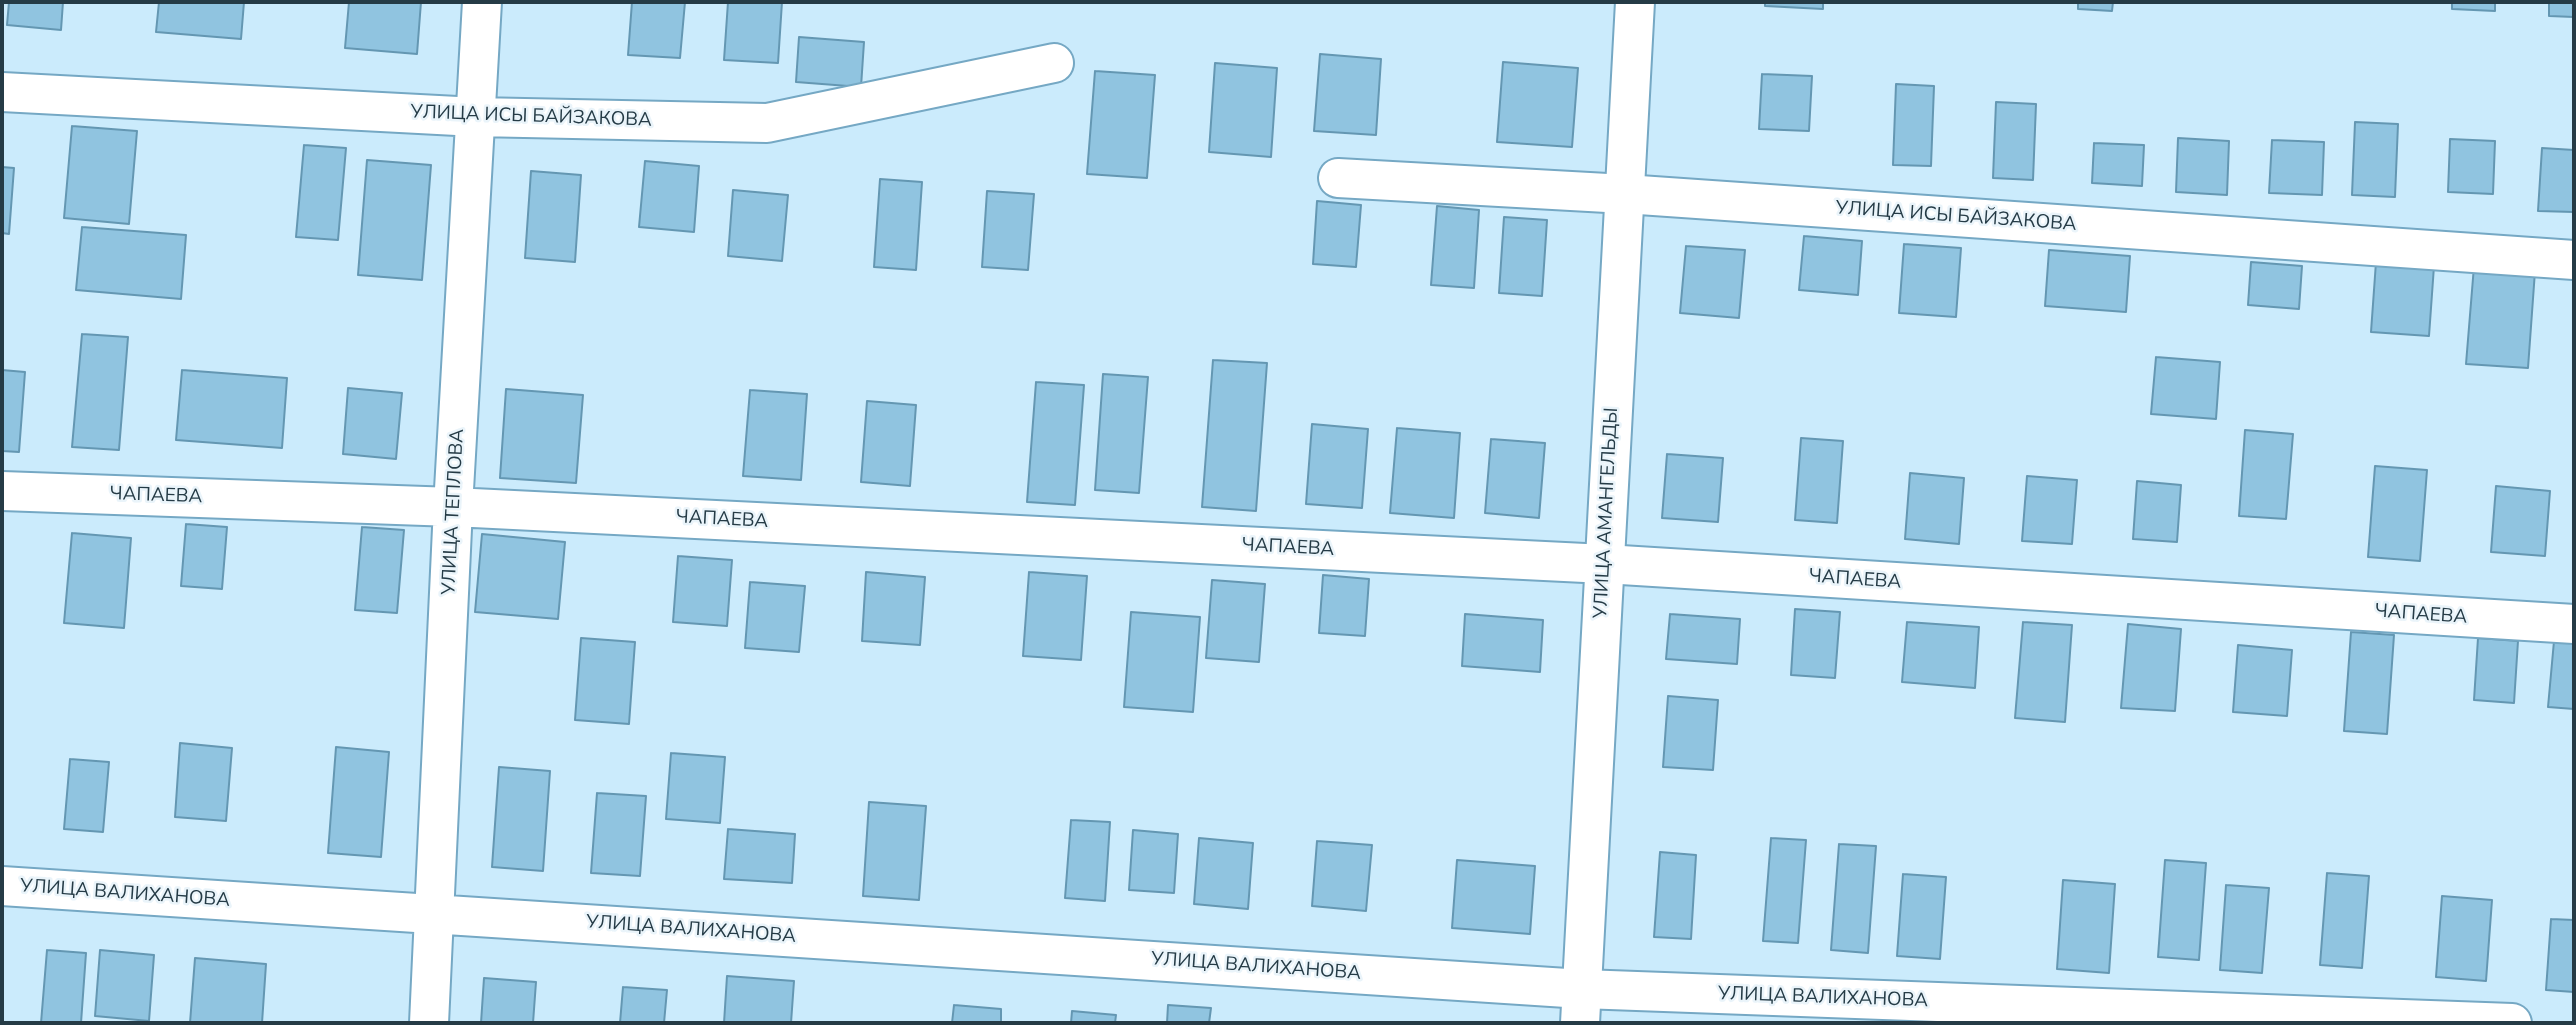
<!DOCTYPE html>
<html>
<head>
<meta charset="utf-8">
<style>
	body { margin:0 }
	#map { position:relative; width:2576px; height:1025px; overflow:hidden; background:#cbebfc; font-family:"Nunito Sans",sans-serif }
	canvas { display:block }
	.frame { position:absolute; inset:0; border:4px solid #253b46; pointer-events:none }
</style>
</head>
<body>
<div id="map">
<canvas width="2576" height="1025"></canvas>
<div class="frame"></div>
</div>
<script>
const context = document.querySelector('canvas').getContext('2d');
context.lineJoin = 'round';
function fill(path, color) { context.fillStyle = color; context.fill(path, 'evenodd'); }
const toPath = rows => new Path2D(rows.map(r => 'M' + r).join(''));
function trace(path, color, width, dash) { context.strokeStyle = color; context.lineWidth = width; context.lineCap = dash ? 'butt' : 'round'; context.setLineDash(dash || []); context.stroke(path); }
function write(font, color, halo, rows, align = 'center') {
  context.font = font + ' "Nunito Sans",sans-serif'; context.lineWidth = 5; context.setLineDash([]); context.textBaseline = 'middle'; context.strokeStyle = halo; context.fillStyle = color; for (const [text, x, y, turn = 0] of rows) {
    context.save(); context.translate(x, y); context.rotate((+turn || 0) * Math.PI / 180); context.textAlign = isNaN(turn) ? turn : align; if (halo) context.strokeText(text, 0, 0); context.fillText(text, 0, 0); context.restore();
  }
}
const building = toPath([
	[9,2,63,2,61,30,7,25,9,2],
	[159,2,244,2,241,39,156,32,159,2],
	[349,2,421,2,417,54,345,48,349,2],
	[632,2,685,2,680,58,628,55,632,2],
	[728,2,782,2,778,63,724,60,728,2],
	[1765,2,1823,2,1823,9,1765,6,1765,2],
	[2078,2,2113,2,2112,11,2078,9,2078,2],
	[2452,2,2495,2,2495,11,2452,9,2452,2],
	[2549,2,2574,2,2574,17,2549,16,2549,2],
	[799,37,864,42,861,87,796,82,799,37],
	[1320,54,1381,59,1376,135,1314,131,1320,54],
	[1503,62,1578,68,1572,147,1497,142,1503,62],
	[1215,63,1277,68,1271,157,1209,152,1215,63],
	[1095,71,1155,75,1147,178,1087,174,1095,71],
	[1762,74,1812,76,1809,131,1759,129,1762,74],
	[1896,84,1934,86,1931,166,1893,165,1896,84],
	[1996,102,2036,104,2033,180,1993,178,1996,102],
	[2355,122,2398,124,2395,197,2352,195,2355,122],
	[72,126,137,131,129,224,64,218,72,126],
	[2178,138,2229,141,2227,195,2176,192,2178,138],
	[2450,139,2495,141,2493,194,2448,192,2450,139],
	[2272,140,2324,142,2322,195,2269,193,2272,140],
	[2094,143,2144,145,2142,186,2092,183,2094,143],
	[304,145,346,148,338,240,296,237,304,145],
	[2542,148,2574,150,2574,212,2538,211,2542,148],
	[367,160,431,165,422,280,358,275,367,160],
	[645,161,699,166,694,232,639,227,645,161],
	[2,167,14,168,9,234,2,233,2,167],
	[531,171,581,175,575,262,525,258,531,171],
	[880,179,922,182,916,270,874,267,880,179],
	[733,190,788,195,782,261,728,256,733,190],
	[987,191,1034,194,1028,270,982,267,987,191],
	[1317,201,1361,205,1356,267,1313,264,1317,201],
	[1437,206,1479,210,1474,288,1431,285,1437,206],
	[1504,217,1547,220,1542,296,1499,293,1504,217],
	[82,227,186,235,181,299,76,290,82,227],
	[1804,236,1862,241,1858,295,1799,290,1804,236],
	[1904,244,1961,248,1956,317,1899,313,1904,244],
	[1686,246,1745,250,1739,318,1680,313,1686,246],
	[2049,250,2130,256,2126,312,2045,306,2049,250],
	[2251,262,2302,266,2299,309,2248,305,2251,262],
	[2376,262,2434,266,2429,336,2371,332,2376,262],
	[2474,266,2535,271,2528,368,2466,364,2474,266],
	[82,334,128,337,119,450,72,447,82,334],
	[2156,357,2220,362,2216,419,2151,414,2156,357],
	[1213,360,1267,363,1256,511,1202,507,1213,360],
	[2,370,25,372,19,452,2,451,2,370],
	[182,370,287,378,282,448,176,440,182,370],
	[1103,374,1148,377,1139,493,1095,490,1103,374],
	[1036,382,1084,385,1075,505,1027,502,1036,382],
	[348,388,402,393,396,459,343,454,348,388],
	[506,389,583,395,576,483,500,478,506,389],
	[750,390,807,394,801,480,743,476,750,390],
	[867,401,916,405,910,486,861,482,867,401],
	[1312,424,1368,429,1362,508,1306,504,1312,424],
	[1397,428,1460,433,1454,518,1390,513,1397,428],
	[2245,430,2293,434,2286,519,2239,516,2245,430],
	[1801,438,1843,441,1837,523,1795,520,1801,438],
	[1491,439,1545,443,1539,518,1485,513,1491,439],
	[1667,454,1723,458,1718,522,1662,518,1667,454],
	[2375,466,2427,470,2420,561,2368,557,2375,466],
	[1910,473,1964,478,1959,544,1905,539,1910,473],
	[2027,476,2077,480,2072,544,2022,541,2027,476],
	[2137,481,2181,485,2177,542,2133,539,2137,481],
	[2496,486,2550,491,2545,556,2491,552,2496,486],
	[186,524,227,527,222,589,181,586,186,524],
	[362,527,404,530,397,613,355,610,362,527],
	[72,533,131,538,124,628,64,623,72,533],
	[482,534,565,542,558,619,475,612,482,534],
	[678,556,732,560,727,626,673,622,678,556],
	[866,572,925,577,920,645,862,641,866,572],
	[1029,572,1087,576,1081,660,1023,656,1029,572],
	[1323,575,1369,579,1365,636,1319,633,1323,575],
	[1212,580,1265,584,1259,662,1206,658,1212,580],
	[750,582,805,586,799,652,745,648,750,582],
	[1795,609,1840,612,1835,678,1791,675,1795,609],
	[1131,612,1200,617,1193,712,1124,707,1131,612],
	[1465,614,1543,620,1540,672,1462,666,1465,614],
	[1670,614,1740,619,1737,664,1666,659,1670,614],
	[1907,622,1979,627,1975,688,1902,682,1907,622],
	[2023,622,2072,625,2065,722,2015,718,2023,622],
	[2128,624,2181,629,2175,711,2121,708,2128,624],
	[2351,632,2394,635,2387,734,2344,731,2351,632],
	[581,638,635,642,629,724,575,720,581,638],
	[2478,638,2518,641,2514,703,2474,700,2478,638],
	[2554,641,2574,643,2574,709,2548,707,2554,641],
	[2238,645,2292,650,2287,716,2233,712,2238,645],
	[1668,696,1718,700,1713,770,1663,767,1668,696],
	[180,743,232,748,226,821,175,817,180,743],
	[336,747,389,752,381,857,328,853,336,747],
	[671,753,725,757,720,823,666,819,671,753],
	[70,759,109,762,103,832,64,829,70,759],
	[499,767,550,771,543,871,492,867,499,767],
	[597,793,646,796,640,876,591,873,597,793],
	[869,802,926,806,919,900,863,896,869,802],
	[1071,820,1110,822,1105,901,1065,898,1071,820],
	[728,829,795,834,792,883,724,879,728,829],
	[1133,830,1178,834,1174,893,1129,890,1133,830],
	[1199,838,1253,843,1248,909,1194,904,1199,838],
	[1771,838,1806,840,1798,943,1763,941,1771,838],
	[1317,841,1372,845,1366,911,1312,906,1317,841],
	[1839,844,1876,846,1868,953,1831,950,1839,844],
	[1660,852,1696,855,1691,939,1654,937,1660,852],
	[1457,860,1535,866,1530,934,1452,928,1457,860],
	[2165,860,2206,863,2199,960,2158,957,2165,860],
	[2327,873,2369,876,2362,968,2320,965,2327,873],
	[1903,874,1946,877,1940,959,1897,956,1903,874],
	[2063,880,2115,884,2109,973,2057,969,2063,880],
	[2226,885,2269,888,2262,973,2220,970,2226,885],
	[2442,896,2492,900,2486,981,2436,977,2442,896],
	[2551,919,2574,920,2574,992,2546,990,2551,919],
	[47,950,86,953,81,1023,41,1023,47,950],
	[100,950,154,955,149,1021,95,1016,100,950],
	[195,958,266,964,262,1023,190,1023,195,958],
	[727,976,794,981,791,1023,724,1023,727,976],
	[484,978,536,982,533,1023,481,1023,484,978],
	[623,987,667,990,664,1023,620,1023,623,987],
	[954,1005,1001,1009,1001,1023,952,1023,954,1005],
	[1168,1005,1211,1008,1209,1023,1167,1023,1168,1005],
	[1072,1011,1116,1015,1115,1023,1071,1023,1072,1011]
]);
fill(building, '#90c4e0');
trace(building, '#6497b2', 2);
const minor = toPath([
	[2,92,476,117,767,123,1054,63],
	[1338,178,1625,194,2574,260],
	[2,491,453,507,1605,564,2574,624],
	[2,886,1582,989,2512,1023],
	[429,1023,453,507,482,2]
]);
const tertiary = toPath([
	[1580,1023,1635,2]
]);
trace(minor, '#75a8c4', 42);
trace(tertiary, '#75a8c4', 42);
trace(minor, '#fff', 38);
trace(tertiary, '#fff', 38);
write('19px', '#253b46', '#eaf4fa', [
	["УЛИЦА ИСЫ БАЙЗАКОВА",531,117,2],
	["УЛИЦА ИСЫ БАЙЗАКОВА",1956,217,4],
	["ЧАПАЕВА",156,496,2],
	["УЛИЦА ТЕПЛОВА",454,512,-87],
	["УЛИЦА АМАНГЕЛЬДЫ",1607,513,-87],
	["ЧАПАЕВА",722,520,3],
	["ЧАПАЕВА",1288,548,3],
	["ЧАПАЕВА",1855,580,4],
	["ЧАПАЕВА",2421,615,4],
	["УЛИЦА ВАЛИХАНОВА",125,894,4],
	["УЛИЦА ВАЛИХАНОВА",691,930,4],
	["УЛИЦА ВАЛИХАНОВА",1256,967,4],
	["УЛИЦА ВАЛИХАНОВА",1823,998,2]
]);
</script>
</body>
</html>
